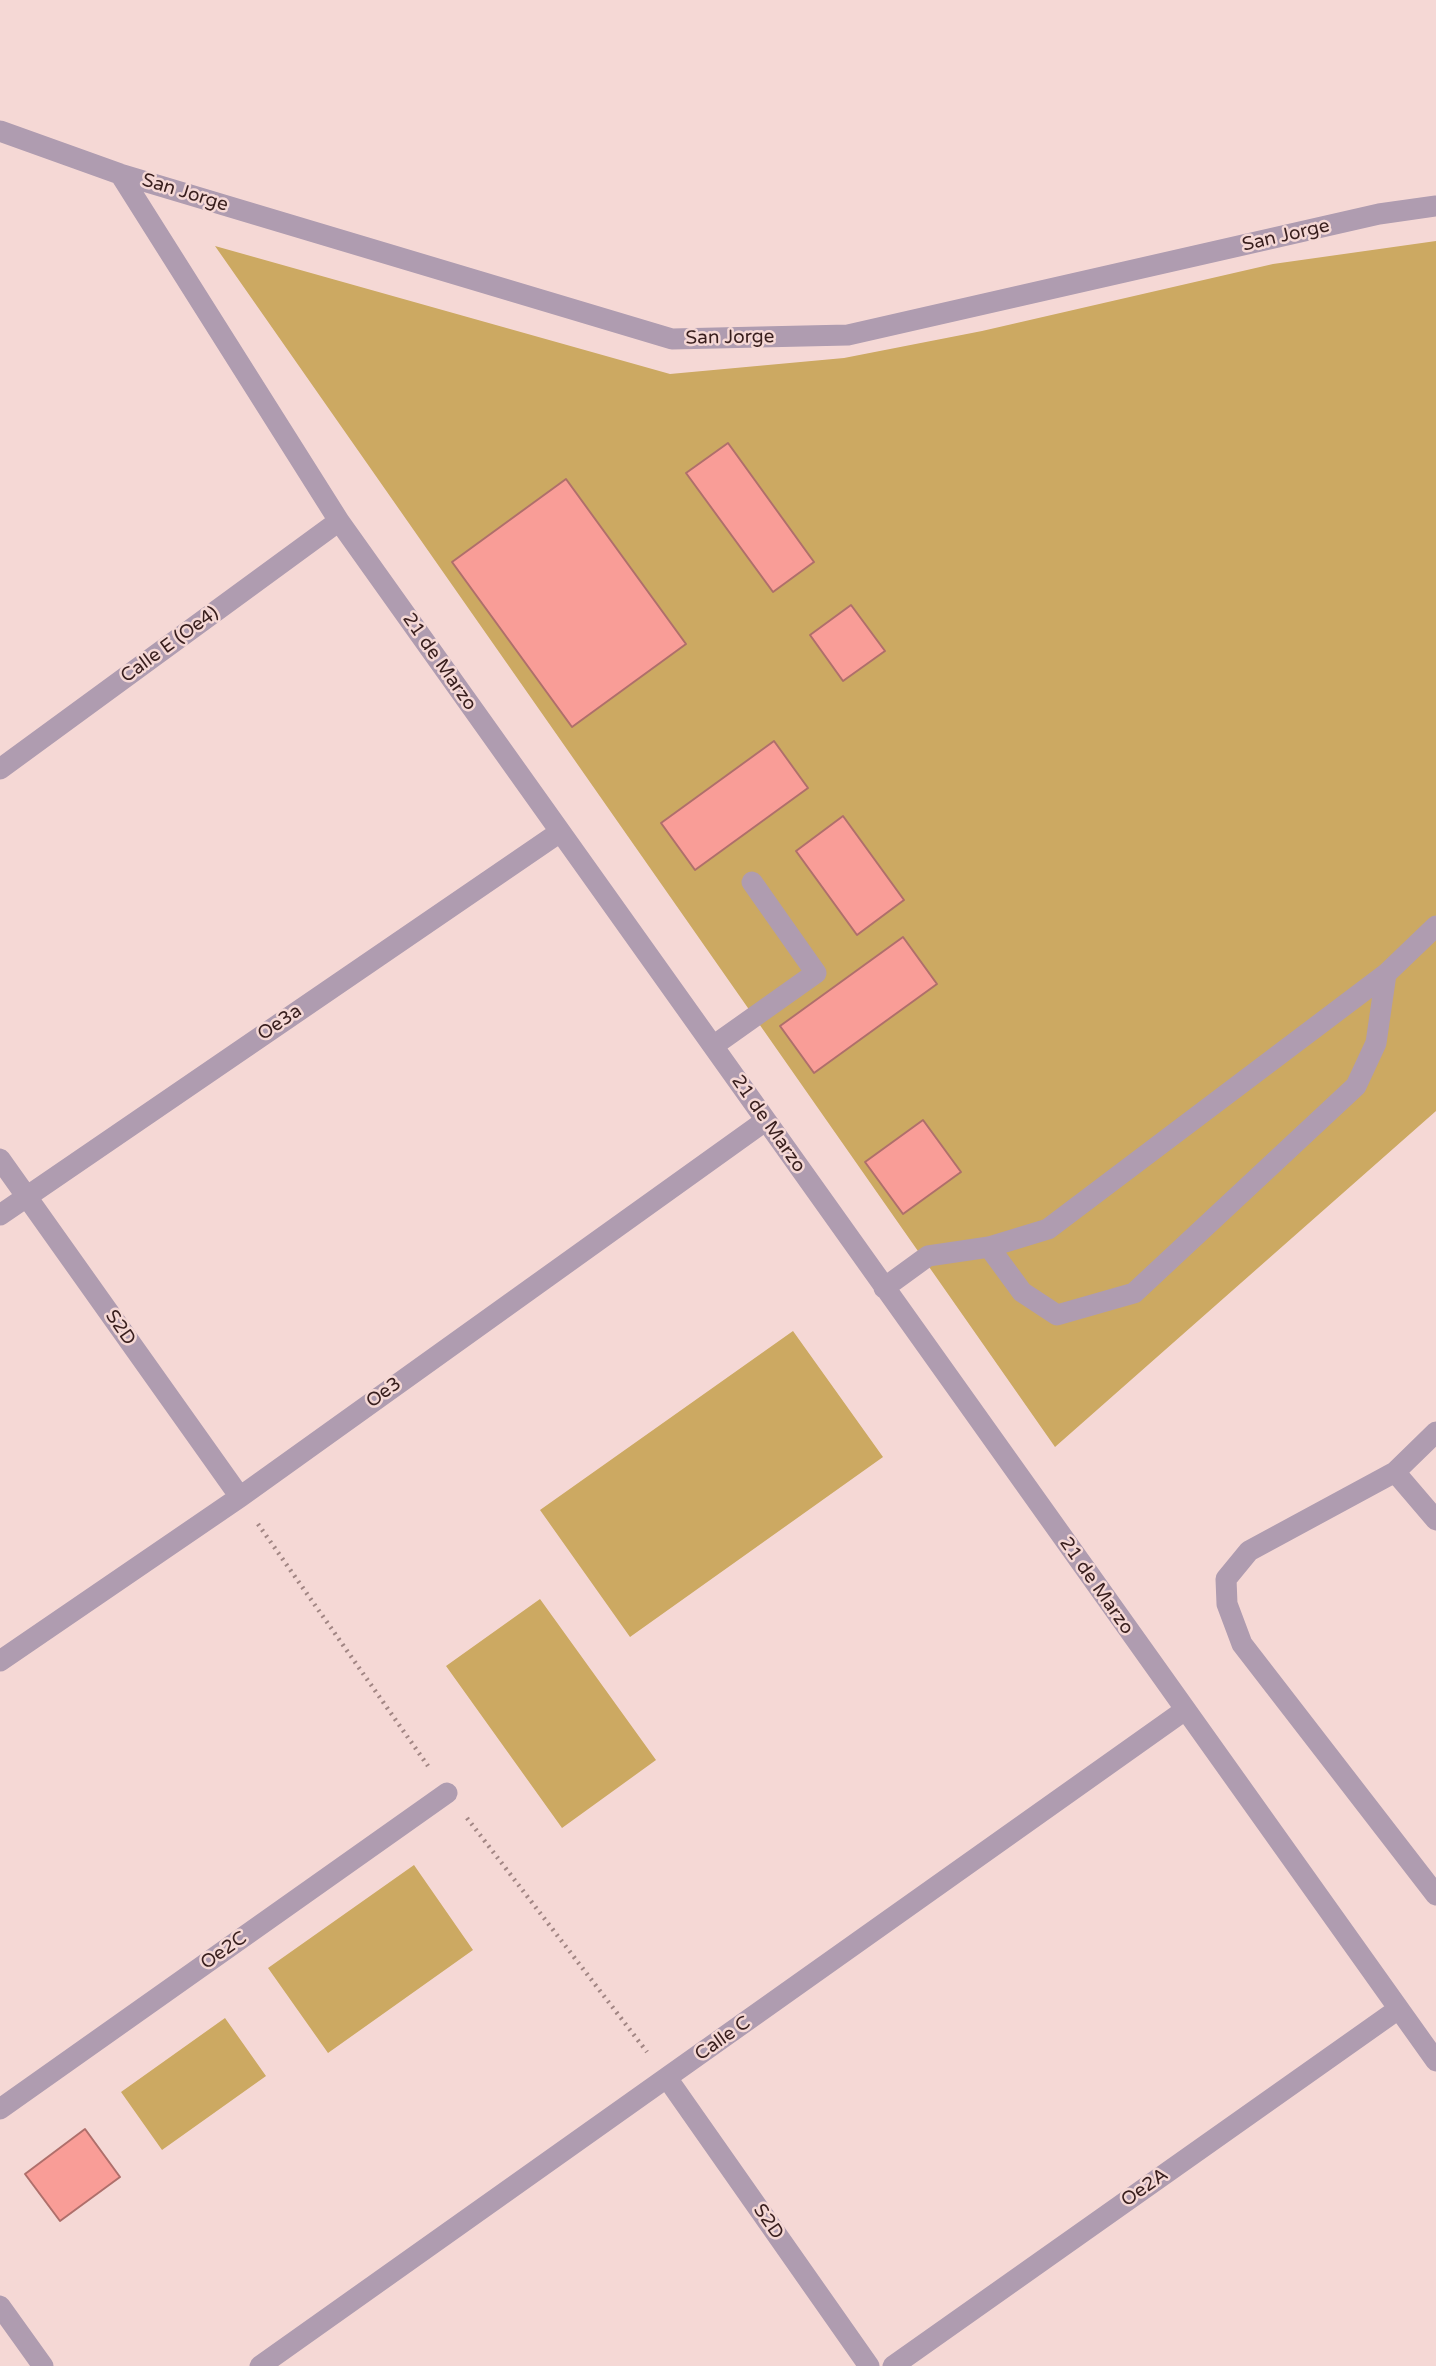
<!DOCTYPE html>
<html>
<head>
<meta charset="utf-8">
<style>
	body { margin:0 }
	canvas { display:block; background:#f5d8d5 }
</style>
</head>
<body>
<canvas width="1436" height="2366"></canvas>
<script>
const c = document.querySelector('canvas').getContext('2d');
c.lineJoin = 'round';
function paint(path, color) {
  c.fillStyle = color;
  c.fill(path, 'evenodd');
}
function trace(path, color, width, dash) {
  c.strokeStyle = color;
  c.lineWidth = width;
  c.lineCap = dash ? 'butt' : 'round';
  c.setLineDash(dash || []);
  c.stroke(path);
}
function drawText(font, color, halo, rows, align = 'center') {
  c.font = font + ' "Varela Round",sans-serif';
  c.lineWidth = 5;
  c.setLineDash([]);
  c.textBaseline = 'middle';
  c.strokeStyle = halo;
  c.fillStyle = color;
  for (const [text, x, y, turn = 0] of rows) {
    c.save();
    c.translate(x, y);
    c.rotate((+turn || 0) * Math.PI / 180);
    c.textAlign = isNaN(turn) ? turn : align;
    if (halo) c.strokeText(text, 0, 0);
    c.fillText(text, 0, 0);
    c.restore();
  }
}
paint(new Path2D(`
	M1436,241V1111L1055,1447L215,246L670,374L844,358L982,331L1273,264Z
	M793,1331L883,1457L630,1637L540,1510Z
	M540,1599L656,1760L562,1828L446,1666Z
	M414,1865L473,1950L328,2053L268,1968Z
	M225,2018L266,2076L162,2150L121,2092Z`), '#cca962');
const building = new Path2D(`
	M728,443L814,562L773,592L686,473Z
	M566,479L686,644L572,727L452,562Z
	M851,605L885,651L843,681L810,635Z
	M774,741L808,788L695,870L661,823Z
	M843,816L904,900L857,935L796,851Z
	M903,937L937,984L814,1073L780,1026Z
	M923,1120L961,1172L903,1214L865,1162Z
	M85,2129L120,2177L60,2221L25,2174Z`);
paint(building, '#f99d97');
trace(building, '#af6f6b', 2);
trace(new Path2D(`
	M258,1524L428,1766
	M467,1818L647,2052`), '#a28684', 4.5, [2, 5]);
trace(new Path2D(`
	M0,131L120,174L672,339L848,335L1379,214L1436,206
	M120,174L339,521L1436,2061
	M0,769L339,521
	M713,1046L816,973L752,882
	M0,1159L240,1497
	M0,1215L560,832
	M989,1247L1022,1292L1057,1315L1134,1293L1356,1086L1376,1043L1386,974
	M884,1288L928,1256L989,1247L1048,1229L1386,974L1436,926
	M1436,1432L1395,1472L1436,1520
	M1395,1472L1249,1551L1226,1579L1227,1604L1242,1644L1436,1895
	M0,1661L240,1497L765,1121
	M667,2078L869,2366
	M0,2109L447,1793
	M0,2306L43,2366
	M260,2366L1185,1710
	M893,2366L1397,2010`), '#af9cb0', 21);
drawText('19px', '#381e1d', '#f5d8d5', [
	["San Jorge",185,193,17],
	["San Jorge",1286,236,-13],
	["San Jorge",730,338,-1],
	["Calle E (Oe4)",170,645,-36],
	["21 de Marzo",439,662,55],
	["Oe3a",280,1023,-34],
	["21 de Marzo",768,1124,55],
	["S2D",120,1328,55],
	["Oe3",384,1393,-36],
	["21 de Marzo",1096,1586,55],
	["Oe2C",224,1951,-35],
	["Calle C",723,2039,-35],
	["Oe2A",1145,2188,-35],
	["S2D",768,2222,55]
]);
</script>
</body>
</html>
